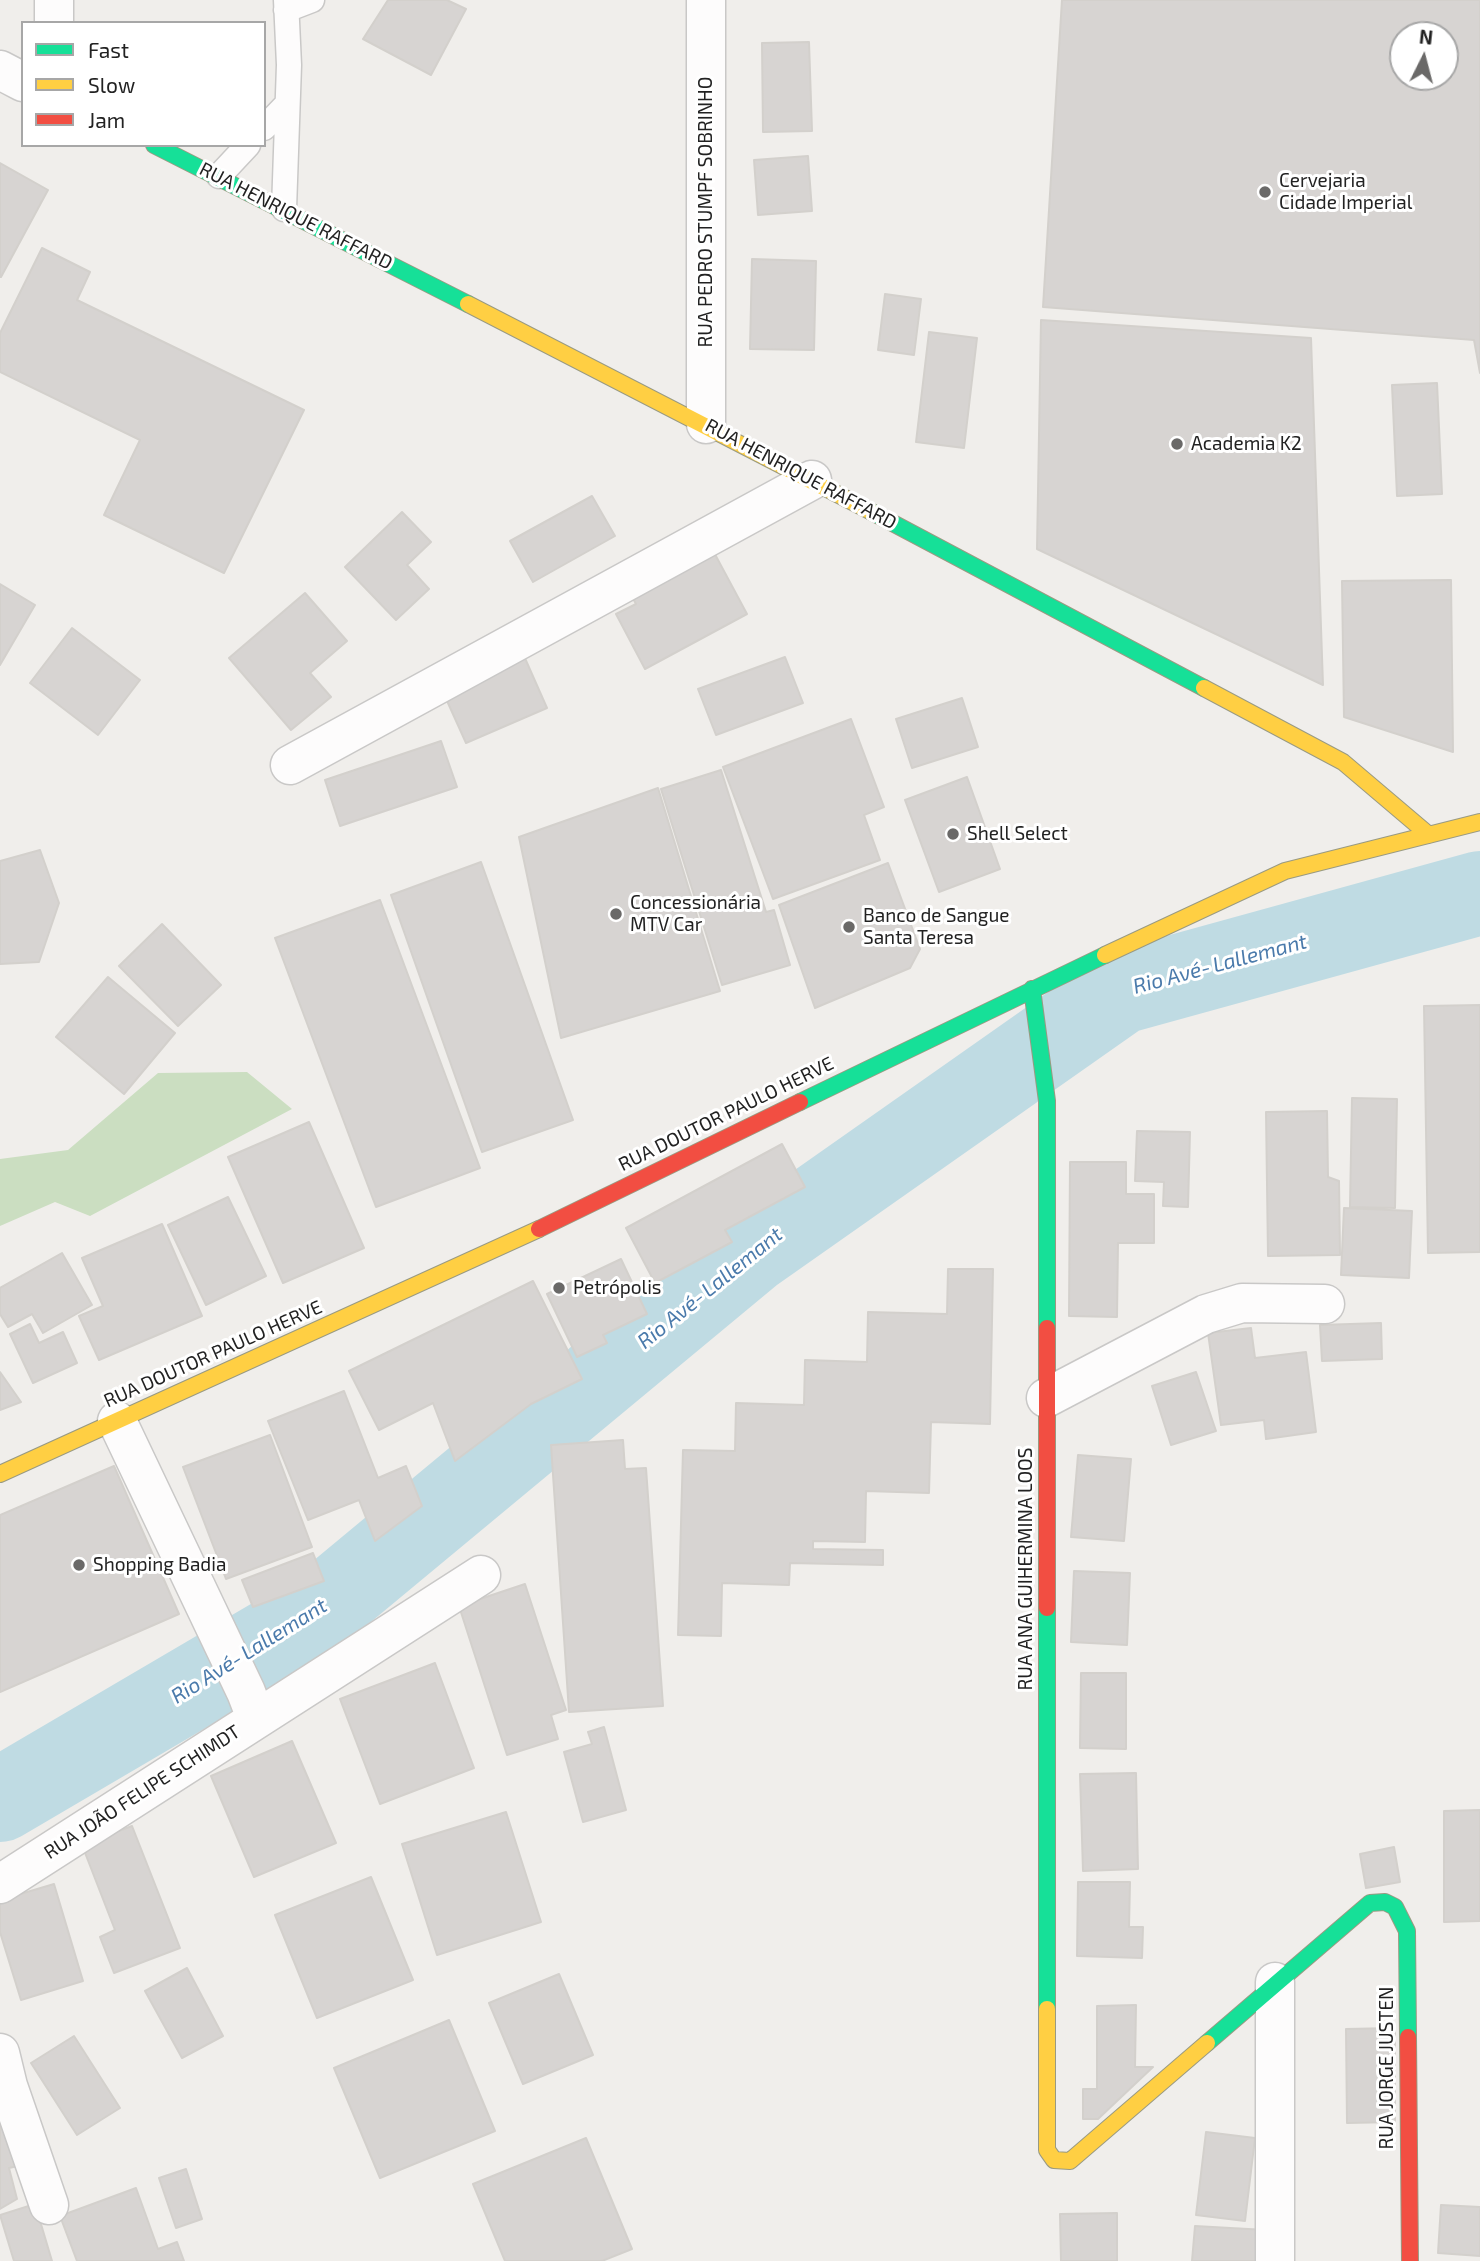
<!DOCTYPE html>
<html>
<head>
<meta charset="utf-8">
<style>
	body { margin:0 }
	#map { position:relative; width:1480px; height:2261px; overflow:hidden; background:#f0eeeb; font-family:"Exo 2",sans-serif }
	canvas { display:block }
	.legend { position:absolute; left:21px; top:21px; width:245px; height:126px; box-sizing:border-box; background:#fff; border:2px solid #a7a7a7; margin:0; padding:9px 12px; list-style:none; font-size:21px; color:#222 }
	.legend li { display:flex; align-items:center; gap:14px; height:35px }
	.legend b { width:35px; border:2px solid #a7a7a7 }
	.north { position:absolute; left:1389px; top:21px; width:70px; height:70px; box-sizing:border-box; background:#fff; border:2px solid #a7a7a7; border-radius:50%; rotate:6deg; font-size:19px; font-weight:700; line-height:28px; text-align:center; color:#222 }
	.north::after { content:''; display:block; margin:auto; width:24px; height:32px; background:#6a6968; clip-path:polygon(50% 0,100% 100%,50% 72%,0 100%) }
</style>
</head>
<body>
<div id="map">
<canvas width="1480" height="2261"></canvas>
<ul class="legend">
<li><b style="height:9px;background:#16e098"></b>Fast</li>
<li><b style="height:9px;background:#ffcf43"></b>Slow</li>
<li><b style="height:9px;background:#f24e42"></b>Jam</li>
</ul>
<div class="north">N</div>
</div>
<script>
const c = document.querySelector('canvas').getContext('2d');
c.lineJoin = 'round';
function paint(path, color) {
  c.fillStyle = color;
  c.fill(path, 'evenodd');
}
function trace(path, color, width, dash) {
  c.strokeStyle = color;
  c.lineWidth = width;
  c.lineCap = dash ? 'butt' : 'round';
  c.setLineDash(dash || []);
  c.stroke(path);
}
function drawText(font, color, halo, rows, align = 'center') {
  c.font = font + ' "Exo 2",sans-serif';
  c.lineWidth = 6;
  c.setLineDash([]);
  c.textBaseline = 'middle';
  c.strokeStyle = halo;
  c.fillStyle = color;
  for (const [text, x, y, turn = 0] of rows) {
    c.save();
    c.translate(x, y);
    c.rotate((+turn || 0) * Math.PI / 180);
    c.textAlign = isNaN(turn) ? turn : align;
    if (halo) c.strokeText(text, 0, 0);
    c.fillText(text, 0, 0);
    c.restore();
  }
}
paint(new Path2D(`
	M247,1072L292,1109L90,1216L55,1202L0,1226V1159L68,1150L158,1073Z`), '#cbdec1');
trace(new Path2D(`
	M0,1800L310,1618L751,1252L1121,992L1480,893`), '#bfdbe3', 84);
const building = new Path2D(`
	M388,0H447L466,9L431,75L363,39Z
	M1062,0H1480V373L1474,340L1043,307ZM1403,35H1445V77H1403Z
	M809,42L812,131L763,132L762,43Z
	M808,156L812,211L758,215L754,160Z
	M0,163L48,190L1,277H0Z
	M42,248L90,272L77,300L304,410L224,573L104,515L140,440L0,372V333Z
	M752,259L816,261L814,350L750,349Z
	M885,294L921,299L914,355L878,350Z
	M1041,320L1311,338L1323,685L1037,549Z
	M929,332L977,338L964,448L916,442Z
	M1437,383L1442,494L1397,496L1392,385Z
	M592,496L615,536L533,582L510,541Z
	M402,512L431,542L407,565L429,589L396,620L345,567Z
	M710,545L747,614L645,669L616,614L636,604L628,589Z
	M1451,580L1453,752L1344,717L1342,581Z
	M0,584L35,605L0,665Z
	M305,593L347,641L310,673L331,697L291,730L229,658Z
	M72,628L140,680L98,735L30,683Z
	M524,656L547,708L466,743L443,692Z
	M785,657L803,703L716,735L698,689Z
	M962,698L978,747L912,768L896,719Z
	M851,719L884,807L864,815L880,860L773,899L723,767Z
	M441,741L457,787L340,826L325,780Z
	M721,770L766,912L774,910L790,965L722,985L661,789Z
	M967,777L1000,869L939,892L905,800Z
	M658,788L720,991L561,1038L519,837Z
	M40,850L59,903L39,962L0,964V861Z
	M481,862L573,1120L482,1152L391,895Z
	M888,863L920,949L910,968L815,1008L779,905Z
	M380,900L480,1168L376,1207L275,938Z
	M162,924L221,985L178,1026L119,966Z
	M108,977L175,1033L124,1094L56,1037Z
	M1480,1005V1252L1428,1253L1424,1006Z
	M1352,1098L1397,1099L1395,1208L1350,1207Z
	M1327,1111L1328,1177L1339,1181L1340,1255L1268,1256L1266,1112Z
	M309,1122L364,1248L283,1283L228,1157Z
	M1137,1131L1190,1132L1188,1207L1163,1206L1164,1182L1135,1181Z
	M782,1144L805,1187L725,1230L732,1242L655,1283L626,1228Z
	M1070,1162H1126V1194H1154V1243H1118L1117,1317L1069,1316Z
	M228,1197L266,1276L206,1305L168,1225Z
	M1344,1208L1412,1211L1409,1278L1341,1275Z
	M162,1224L202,1316L99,1360L79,1316L103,1306L82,1258Z
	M62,1253L92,1305L43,1333L32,1314L8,1327L0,1314V1288Z
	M621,1259L647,1314L603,1335L607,1343L577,1357L547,1294Z
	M948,1269H993L990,1424L931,1422L929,1493L866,1491L865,1542L813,1541V1549L883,1550V1565L790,1563L789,1585L722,1583L721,1636L678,1635L683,1450L735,1451L736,1403L804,1405L805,1360L867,1362L868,1312L947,1314Z
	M533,1281L582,1379L531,1404L455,1461L433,1403L379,1430L349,1371Z
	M1381,1323L1382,1359L1322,1361L1320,1325Z
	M30,1324L39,1343L63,1332L77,1363L33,1383L10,1334Z
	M1251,1328L1255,1358L1306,1352L1316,1432L1266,1439L1264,1420L1221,1425L1208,1333Z
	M0,1372L21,1402L0,1410Z
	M1196,1372L1216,1431L1171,1445L1152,1386Z
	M344,1391L378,1478L406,1466L422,1506L375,1541L359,1500L308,1520L268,1421Z
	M270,1435L312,1547L226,1579L183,1467Z
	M623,1440L625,1469L646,1468L663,1706L569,1712L551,1445Z
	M1078,1455L1131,1459L1124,1541L1071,1537Z
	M114,1466L179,1614L0,1692V1515Z
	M313,1553L324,1581L253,1607L242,1580Z
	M1074,1571L1130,1573L1127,1645L1071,1642Z
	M525,1584L566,1710L551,1715L558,1739L507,1755L459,1606Z
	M435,1663L474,1768L380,1804L340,1699Z
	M1081,1673H1126V1749L1080,1748Z
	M604,1727L626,1810L583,1822L564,1752L592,1744L588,1732Z
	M292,1741L336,1843L254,1877L211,1776Z
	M1136,1773L1138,1869L1083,1871L1080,1774Z
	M1480,1810V1921L1444,1922V1811Z
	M506,1812L541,1922L437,1955L402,1844Z
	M132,1826L180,1948L114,1973L100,1937L115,1930L82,1845Z
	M1394,1847L1400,1882L1366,1888L1360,1854Z
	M371,1877L413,1980L317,2018L275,1915Z
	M1078,1882H1130L1129,1927H1143L1142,1958L1077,1956Z
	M54,1884L83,1981L21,2000L0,1932V1900Z
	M187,1968L223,2036L182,2058L145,1991Z
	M559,1974L593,2055L523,2084L489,2003Z
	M1136,2005L1135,2067H1153L1098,2119H1083V2089H1097V2006Z
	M449,2020L495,2131L380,2178L334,2068Z
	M1395,2028V2122L1347,2123L1346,2029Z
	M74,2036L120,2108L77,2135L31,2063Z
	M0,2104L18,2166L9,2168L17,2199L0,2209Z
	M1206,2132L1255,2138L1245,2221L1196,2215Z
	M586,2138L632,2249L602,2261H505L473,2184Z
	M186,2169L202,2219L176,2228L159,2178Z
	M136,2188L158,2249L177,2242L184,2261H77L60,2216Z
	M35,2204L52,2261H14L0,2215Z
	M1441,2205L1480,2207V2256L1438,2253Z
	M1117,2213V2261H1061L1060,2214Z
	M1195,2226L1266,2230L1264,2261H1192Z`);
paint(building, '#d7d4d2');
trace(building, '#d3d0cc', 2);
const lane = new Path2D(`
	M286,10L312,0
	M264,128L287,104
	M219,176L248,145
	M284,209L289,65L286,0`);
const street = new Path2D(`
	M706,0V424
	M54,23V0
	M0,70L23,82
	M290,765L812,480
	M1046,1398L1206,1314L1242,1303L1325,1304
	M117,1421L246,1692L256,1718
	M0,1884L481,1575
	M1275,1982V2261
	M0,2053L8,2086L49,2205`);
const fast = new Path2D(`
	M154,145L468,304
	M870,511L1204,688
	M1032,989L1047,1101V1328
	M800,1102L1105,955
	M1047,1608V2009
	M1207,2043L1370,1903L1385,1902L1395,1907L1407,1931L1408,2037`);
const slow = new Path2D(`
	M468,304L870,511
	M1204,688L1343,762L1429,835
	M1105,955L1285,871L1480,822
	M0,1474L539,1229
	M1047,2009V2150L1054,2160L1070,2161L1207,2043`);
const jam = new Path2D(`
	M539,1229L800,1102
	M1047,1328V1608
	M1408,2037L1410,2261`);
trace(lane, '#c9c8c7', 27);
trace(street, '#c9c8c7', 41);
trace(fast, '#999a82', 18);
trace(slow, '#999a82', 18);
trace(jam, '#999a82', 18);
trace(lane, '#fdfcfc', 24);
trace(street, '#fdfcfc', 38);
trace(fast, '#16e098', 16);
trace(slow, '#ffcf43', 16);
trace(jam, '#f24e42', 16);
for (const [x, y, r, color] of [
	[1265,192,7,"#6a6968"],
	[1177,444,7,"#6a6968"],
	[953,834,7,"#6a6968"],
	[616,914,7,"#6a6968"],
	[849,927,7,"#6a6968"],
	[559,1288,7,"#6a6968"],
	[79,1565,7,"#6a6968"]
]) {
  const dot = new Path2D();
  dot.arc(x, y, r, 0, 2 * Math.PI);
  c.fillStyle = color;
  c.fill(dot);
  trace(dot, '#fff', 2.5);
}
drawText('19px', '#222', '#fff', [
	["Cervejaria",1279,181],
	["Cidade Imperial",1279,203],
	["Academia K2",1191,444],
	["Shell Select",967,834],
	["Concessionária",630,903],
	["MTV Car",630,925],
	["Banco de Sangue",863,916],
	["Santa Teresa",863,938],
	["Petrópolis",573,1288],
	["Shopping Badia",93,1565]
], 'left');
drawText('19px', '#222', '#fff', [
	["RUA PEDRO STUMPF SOBRINHO",706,212,-90],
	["RUA HENRIQUE RAFFARD",296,216,27],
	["RUA HENRIQUE RAFFARD",801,474,28],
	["RUA DOUTOR PAULO HERVE",726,1114,-26],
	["RUA DOUTOR PAULO HERVE",213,1354,-24],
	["RUA ANA GUIHERMINA LOOS",1026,1569,-90],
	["RUA JOÃO FELIPE SCHIMDT",142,1792,-33],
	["RUA JORGE JUSTEN",1387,2068,-90]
]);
drawText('italic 21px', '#4a7aab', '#fff', [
	["Rio Avé‐Lallemant",1220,964,-15],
	["Rio Avé‐Lallemant",710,1288,-39],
	["Rio Avé‐Lallemant",249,1651,-32]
]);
</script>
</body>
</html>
